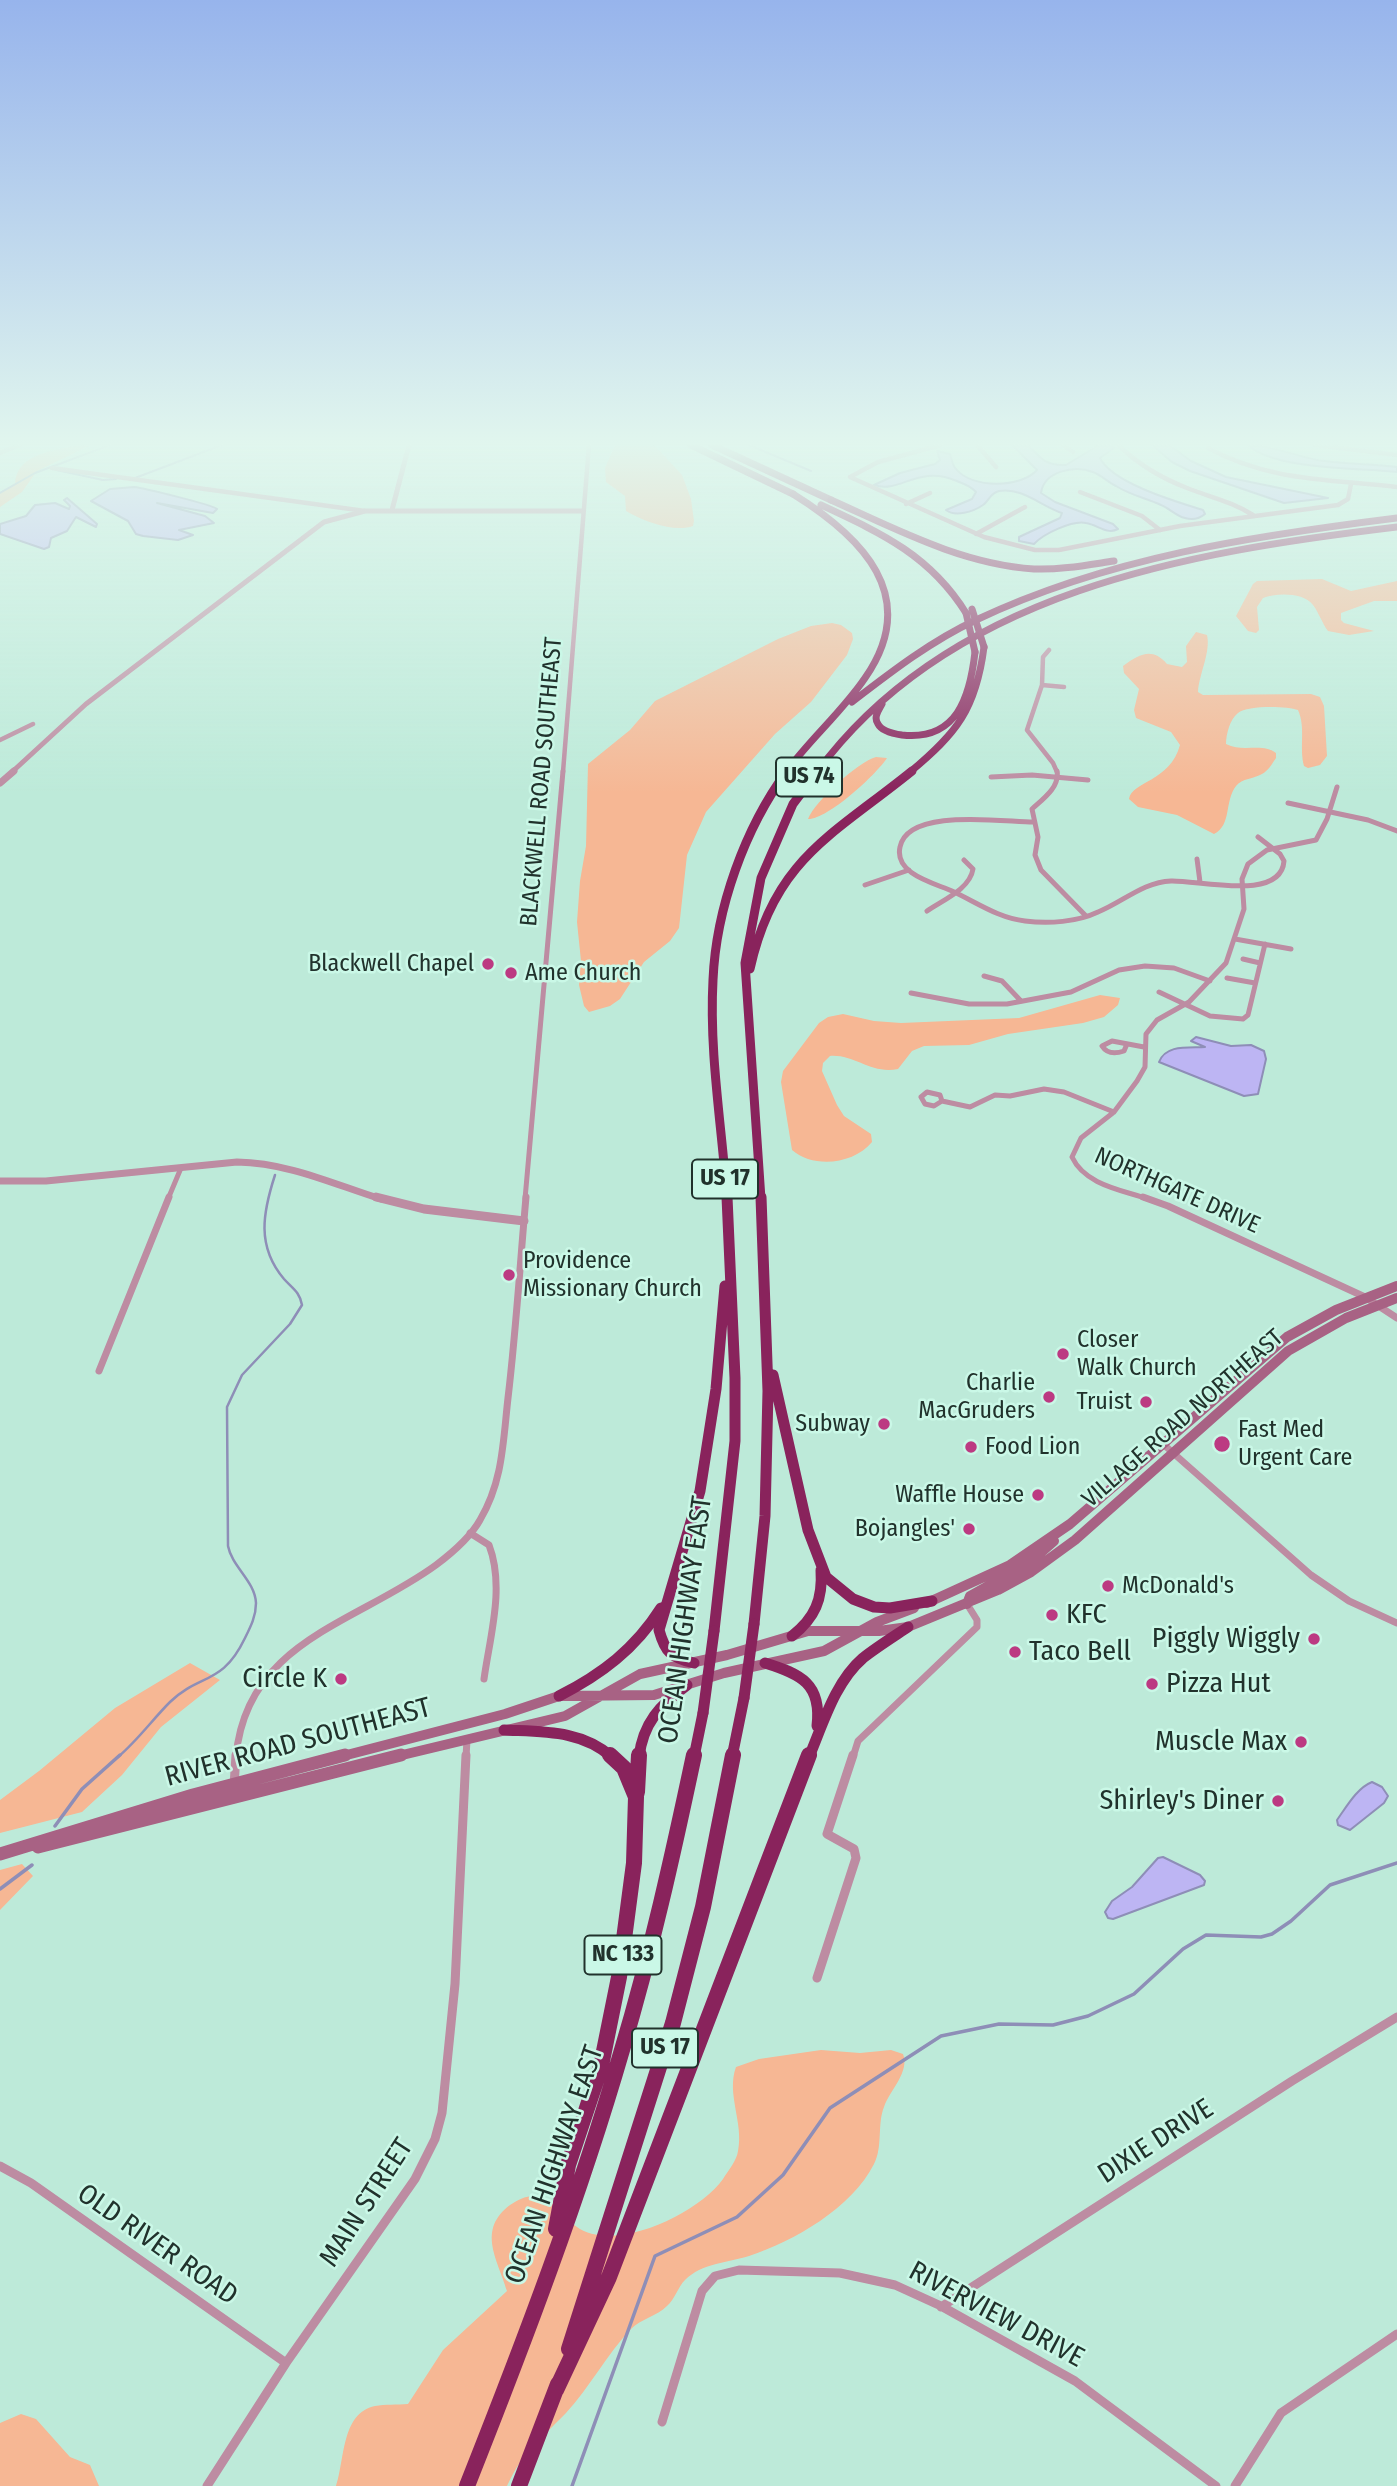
<!DOCTYPE html>
<html>
<head>
<meta charset="utf-8">
<style>
	body { margin:0 }
	canvas { display:block; background:#bdead9 }
</style>
</head>
<body>
<canvas width="1397" height="2486"></canvas>
<script>
const c = document.querySelector('canvas').getContext('2d');
c.lineJoin = 'round';
function paint(path, color) {
  c.fillStyle = color;
  c.fill(path, 'evenodd');
}
function trace(path, color, width, dash) {
  c.strokeStyle = color;
  c.lineWidth = width;
  c.lineCap = dash ? 'butt' : 'round';
  c.setLineDash(dash || []);
  c.stroke(path);
}
function drawText(font, color, halo, rows, align = 'center') {
  c.font = font + ' "Fira Sans Condensed",sans-serif';
  c.lineWidth = 5;
  c.setLineDash([]);
  c.textBaseline = 'middle';
  c.strokeStyle = halo;
  c.fillStyle = color;
  for (const [text, x, y, turn = 0] of rows) {
    c.save();
    c.translate(x, y);
    c.rotate((+turn || 0) * Math.PI / 180);
    c.textAlign = isNaN(turn) ? turn : align;
    if (halo) c.strokeText(text, 0, 0);
    c.fillText(text, 0, 0);
    c.restore();
  }
}
paint(new Path2D(`
	M80,445L89,446L37,471L22,492L0,507V493L15,484C16,453 56,450 80,445Z
	M615,445H653L658,449L682,475L691,499L694,521L693,526C674,533 643,521 626,511L625,496L606,482L605,468Z
	M1322,579L1351,591L1397,581V601H1374L1341,613V620L1344,623L1374,631L1349,635L1328,631C1322,623 1319,613 1313,605C1303,592 1276,593 1263,598L1257,607L1259,630L1256,633L1248,631L1236,616L1253,584L1257,581Z
	M832,623L841,625L852,633L853,639L847,655L811,702L775,734L706,812L687,855L679,928L670,941L644,962L620,999L610,1006L589,1012L584,1006L579,985L581,961L577,922L580,881L586,846L588,764L630,730L655,701L778,639L811,626Z
	M1196,632L1207,635C1211,652 1199,674 1198,692L1203,695L1311,694L1320,697L1324,706L1327,756L1320,765L1308,768L1304,766C1299,747 1306,728 1298,710C1287,706 1247,705 1238,713C1230,719 1226,734 1226,744C1244,753 1262,742 1276,753V758C1272,764 1268,771 1262,774C1254,779 1242,778 1236,786C1224,802 1232,825 1214,834L1177,815L1138,807L1129,799C1132,781 1170,782 1180,745L1171,732L1136,718L1134,710L1139,689L1124,673L1123,666C1140,654 1152,647 1167,664L1182,667L1187,662L1186,646Z
	M876,757L887,758C876,775 827,820 808,819C815,801 858,762 876,757Z
	M1100,995L1120,998L1118,1005L1104,1017L1083,1023L1008,1034L969,1045L924,1046L912,1051L898,1069C872,1075 854,1054 830,1056L823,1063L822,1071L837,1105L844,1116L871,1134L872,1142C854,1164 814,1169 792,1150L781,1082L783,1071L819,1023L828,1017L843,1014L874,1021L901,1023L1019,1018Z
	M190,1663L220,1680L161,1727L122,1775L82,1812L0,1833V1800L39,1771L115,1708Z
	M22,1864L33,1876L0,1910V1870Z
	M821,2050L860,2053L891,2050L903,2054C910,2072 890,2090 884,2107C877,2124 883,2147 874,2164C852,2208 794,2241 749,2256C727,2263 702,2263 685,2280C678,2287 675,2299 667,2306C657,2316 641,2319 631,2329C607,2354 590,2387 566,2413C539,2441 525,2448 507,2486H336C345,2460 341,2413 375,2406C385,2404 397,2405 408,2404L443,2350L507,2291C497,2258 477,2230 510,2205C518,2200 524,2196 535,2196C553,2197 563,2217 577,2227C615,2254 699,2213 723,2179C728,2171 737,2160 738,2151C744,2123 726,2094 736,2067L759,2059Z
	M21,2414L36,2419L70,2457L90,2465L99,2486H0V2423Z`), '#f6b794');
const water = new Path2D(`
	M1012,445H1028C1040,458 1046,466 1066,465L1099,445H1111L1114,448L1100,458C1112,483 1177,502 1203,510L1205,514C1199,519 1192,520 1185,518C1176,516 1169,508 1161,505C1146,498 1130,495 1116,486C1108,482 1101,475 1093,472C1074,465 1044,471 1041,493L1055,502L1113,524L1118,529C1107,535 1098,525 1086,523C1072,520 1043,534 1034,544L1019,541V537L1060,518L1062,513C1041,506 1022,487 999,491C990,493 989,501 983,505C973,512 955,517 946,510L972,499L976,492C971,486 964,484 957,481C917,464 901,494 874,485L900,473L935,464L940,460L937,451L950,454C952,459 952,465 956,469C972,489 1021,488 1037,470Z
	M1152,445H1169L1191,461L1226,477L1328,498L1284,503L1190,471L1172,462Z
	M1248,445C1273,445 1299,458 1324,461C1348,464 1373,464 1397,467V472C1360,468 1274,470 1248,445Z
	M134,487C144,488 213,505 217,509L213,513L157,503L205,516L214,523L179,530L193,535L178,540L143,536L136,534L128,521L91,501L110,489Z
	M67,498L97,524L96,527L76,517L67,531L51,538L49,547L44,549L0,534V524L26,516L35,505L55,503L69,509L70,506L64,500Z
	M1196,1037L1231,1046L1251,1045L1264,1051L1266,1059L1258,1094L1244,1096L1159,1062C1166,1044 1189,1048 1205,1047L1191,1041Z
	M1372,1782L1382,1787L1388,1796L1384,1803L1350,1830L1338,1825L1337,1820C1347,1806 1357,1788 1372,1782Z
	M1163,1857L1200,1875L1205,1881L1204,1885L1113,1919L1108,1918L1105,1912L1112,1901L1132,1887L1158,1858Z`);
paint(water, '#bdb5f3');
trace(water, '#8e8eb7', 2);
trace(new Path2D(`
	M749,445L811,471
	M56,470L103,480L116,479
	M135,478L222,445
	M0,493L35,473L110,445`), '#8e8eb7', 2);
trace(new Path2D(`
	M118,1757C138,1740 152,1720 170,1702C200,1673 222,1686 245,1638C251,1626 256,1616 256,1603C255,1581 232,1567 228,1546L227,1407L242,1375L290,1324L302,1305C300,1292 292,1288 284,1279C256,1246 263,1212 275,1175`), '#8e8eb7', 2.5);
trace(new Path2D(`
	M55,1826L82,1789L120,1755
	M0,1889L32,1865
	M572,2486L655,2256L737,2217L783,2175L830,2108L941,2036L999,2024L1053,2025L1088,2016L1134,1994L1183,1949L1206,1935L1261,1937L1272,1934L1291,1921L1330,1885L1397,1863`), '#8e8eb7', 3.5);
trace(new Path2D(`
	M941,445L878,462L850,477L984,537L1035,550H1059L1180,526L1338,505L1348,499L1351,484
	M977,445L996,467
	M1063,445L1073,452
	M1118,445C1138,464 1161,478 1187,488C1210,497 1233,502 1253,515
	M1315,445L1397,455
	M1208,448C1271,482 1329,479 1397,487
	M0,453L20,445
	M52,468L365,511
	M1080,492L1142,516L1160,530
	M906,504L930,493
	M976,534L1025,507
	M1049,650L1043,657L1042,685L1027,730L1053,763L1057,772
	M1042,685L1064,687
	M0,740L33,724
	M563,772L589,445`), '#bd8ca2', 4.5);
trace(new Path2D(`
	M1057,771C1060,787 1043,799 1032,809L1038,837L1035,855L1041,870L1086,916
	M991,777L1032,775L1088,780
	M1288,803L1368,820L1397,831
	M1033,822C1004,822 908,807 900,847C894,874 934,883 952,891C976,902 998,918 1025,921C1049,924 1077,922 1098,912C1123,902 1143,882 1171,881C1199,880 1281,902 1284,861L1280,854L1258,837
	M1197,859L1200,882
	M865,885L909,870
	M927,911C943,900 970,889 973,869L964,860
	M1235,939L1291,949
	M1243,959L1260,963
	M984,976L1002,981L1021,1001
	M1227,978L1255,983
	M1159,992L1210,1016L1243,1019L1248,1015L1265,944
	M911,993L969,1004H1007L1071,992L1119,970L1145,966L1174,968L1210,981
	M1127,1044L1124,1051C1115,1054 1107,1054 1102,1046L1112,1041L1144,1047
	M927,1092L940,1095L942,1101L934,1106L925,1104L921,1097Z
	M942,1101L970,1107L995,1095L1010,1096L1044,1089L1064,1092L1114,1112
	M168,1199L181,1168
	M525,1199L563,771
	M1148,1199C1122,1190 1085,1185 1072,1157L1081,1138L1114,1112L1137,1081L1145,1067L1146,1034L1157,1020L1189,1002L1226,963L1244,909L1242,879L1248,864L1267,850L1316,840L1327,819L1337,787`), '#bd8ca2', 5);
trace(new Path2D(`
	M1143,1197L1168,1206L1365,1297L1397,1318
	M99,1371L169,1197
	M1163,1444L1311,1575L1349,1601L1397,1623
	M470,1533L489,1545C505,1587 490,1636 484,1679
	M236,1757C246,1641 357,1623 436,1565C452,1553 470,1538 480,1520C503,1481 503,1442 508,1398C516,1331 520,1264 526,1197
	M466,1757L467,1740
	M853,1757L858,1741L977,1627V1620L967,1604`), '#bd8ca2', 7);
trace(new Path2D(`
	M234,1786L236,1755
	M817,1978L856,1858L854,1849L827,1834L853,1755
	M0,2166L31,2183L286,2363
	M941,2307L1292,2081L1397,2017
	M662,2422L702,2291L715,2276L739,2270L840,2273L895,2285L941,2306L1075,2381L1216,2486
	M207,2486L286,2363L415,2179L435,2139L442,2113L455,1984L466,1755
	M1235,2486L1281,2413L1397,2334`), '#bd8ca2', 9);
trace(new Path2D(`
	M392,510L409,445
	M12,772L86,704L324,522L365,511H583`), '#bd8ca2', 5);
trace(new Path2D(`
	M0,783L14,771
	M0,1181H46L237,1162C289,1163 333,1184 381,1199`), '#bd8ca2', 7);
trace(new Path2D(`
	M376,1197L424,1209L524,1221`), '#bd8ca2', 9);
trace(new Path2D(`
	M927,1603L1010,1565L1070,1524L1287,1337L1336,1310L1397,1286
	M967,1604L970,1596L1029,1563L1054,1541
	M339,1757L505,1714L559,1696L654,1695L724,1673L824,1651L877,1622L914,1608
	M394,1757L565,1716L640,1674L727,1655L808,1631H879L908,1627L998,1590L1031,1572L1075,1540L1288,1351L1346,1318L1397,1298`), '#a86284', 10);
trace(new Path2D(`
	M38,1847L401,1755
	M0,1854L193,1795L345,1755`), '#a86284', 13);
trace(new Path2D(`
	M691,445L793,494
	M712,445L831,500`), '#903366', 7);
trace(new Path2D(`
	M831,500C896,529 961,564 1034,569C1061,570 1087,565 1114,561
	M821,505C881,533 930,555 966,613
	M852,702C891,672 931,641 976,620C1109,557 1253,536 1397,518
	M882,704C879,710 873,717 878,724C882,732 895,734 902,735C957,741 970,697 975,652
	M786,772C810,739 842,712 865,678C922,596 862,537 793,494
	M817,772C950,591 1188,552 1397,527
	M910,772C957,733 976,709 984,647`), '#89235c', 7);
trace(new Path2D(`
	M750,969C774,859 833,835 912,771
	M727,1199C722,1127 709,1053 713,980C716,908 745,828 787,771
	M761,1199L745,963L761,878L793,804L818,771`), '#89235c', 9);
trace(new Path2D(`
	M773,1375L808,1530L826,1577L853,1599L874,1607L890,1608L932,1601
	M754,1624L765,1516L768,1391L761,1197
	M714,1631L735,1441V1378L727,1197
	M792,1636C815,1618 823,1599 821,1570
	M694,1663C671,1658 665,1652 659,1630L700,1491L716,1389L725,1286
	M765,1663C801,1674 822,1684 817,1726
	M559,1696C602,1674 635,1649 661,1608
	M504,1730C544,1732 581,1730 612,1757
	M639,1757C643,1723 660,1705 687,1685
	M694,1757L703,1713
	M732,1757L744,1698
	M809,1757C823,1724 835,1682 863,1658C877,1647 893,1637 908,1627`), '#89235c', 11);
trace(new Path2D(`
	M637,1792L639,1755
	M556,2229L568,2165L601,2066L619,1977L634,1863L636,1797L624,1768L610,1755
	M569,2349L673,2023L703,1907L733,1755
	M556,2390L609,2277L809,1755
	M467,2486C524,2342 579,2198 622,2050C651,1953 673,1854 694,1755
	M519,2486L558,2384`), '#89235c', 16);
trace(new Path2D(`
	M972,609L984,647
	M966,613L975,652`), '#89235c', 7);
trace(new Path2D(`
	M744,1698L754,1624
	M703,1713L714,1631`), '#89235c', 11);
const sky = c.createLinearGradient(0, 0, 0, 793);
sky.addColorStop(0, '#97b4ec');
sky.addColorStop(0.56, '#e1f6ee');
sky.addColorStop(1, '#e1f6ee00');
c.fillStyle = sky;
c.fillRect(0, 0, 1397, 793);
for (const [x, y, r, color] of [
	[488,964,7,"#bc3a82"],
	[511,973,7,"#bc3a82"],
	[509,1275,7,"#bc3a82"],
	[1063,1354,7,"#bc3a82"],
	[1049,1397,7,"#bc3a82"],
	[1146,1402,7,"#bc3a82"],
	[884,1424,7,"#bc3a82"],
	[1222,1444,9,"#bc3a82"],
	[971,1447,7,"#bc3a82"],
	[1038,1495,7,"#bc3a82"],
	[969,1529,7,"#bc3a82"],
	[1108,1586,7,"#bc3a82"],
	[1052,1615,7,"#bc3a82"],
	[1314,1639,7,"#bc3a82"],
	[1015,1652,7,"#bc3a82"],
	[341,1679,7,"#bc3a82"],
	[1152,1684,7,"#bc3a82"],
	[1301,1742,7,"#bc3a82"],
	[1278,1801,7,"#bc3a82"]
]) {
  const dot = new Path2D();
  dot.arc(x, y, r, 0, 2 * Math.PI);
  c.fillStyle = color;
  c.fill(dot);
  trace(dot, '#caf8e7', 2.5);
}
for (const [x, y, w] of [
	[809,777,66],
	[725,1179,66],
	[623,1955,77],
	[665,2048,66]
]) {
  const box = new Path2D();
  box.roundRect(x - w / 2, y - 19.5, w, 39, 5);
  c.fillStyle = '#caf8e7';
  c.fill(box);
  trace(box, '#21322c', 2);
}
drawText('bold 23px', '#21322c', null, [
	["US 74",809,777],
	["US 17",725,1179],
	["NC 133",623,1955],
	["US 17",665,2048]
]);
drawText('24px', '#21322c', '#caf8e7', [
	["BLACKWELL ROAD SOUTHEAST",542,782,-85],
	["NORTHGATE DRIVE",1177,1191,24],
	["VILLAGE ROAD NORTHEAST",1183,1419,-41]
]);
drawText('24px', '#21322c', '#caf8e7', [
	["Blackwell Chapel",474,964],
	["Ame Church",525,973,"left"],
	["Providence",523,1261,"left"],
	["Missionary Church",523,1289,"left"],
	["Closer",1077,1340,"left"],
	["Walk Church",1077,1368,"left"],
	["Charlie",1035,1383],
	["MacGruders",1035,1411],
	["Truist",1132,1402],
	["Subway",870,1424],
	["Fast Med",1238,1430,"left"],
	["Urgent Care",1238,1458,"left"],
	["Food Lion",985,1447,"left"],
	["Waffle House",1024,1495],
	["Bojangles'",955,1529],
	["McDonald's",1122,1586,"left"]
], 'right');
drawText('28px', '#21322c', '#caf8e7', [
	["KFC",1066,1615,"left"],
	["Piggly Wiggly",1300,1639],
	["Taco Bell",1029,1652,"left"],
	["Circle K",327,1679],
	["Pizza Hut",1166,1684,"left"],
	["Muscle Max",1287,1742],
	["Shirley's Diner",1264,1801]
], 'right');
drawText('28px', '#21322c', '#caf8e7', [
	["OCEAN HIGHWAY EAST",686,1620,-82],
	["RIVER ROAD SOUTHEAST",298,1743,-15],
	["DIXIE DRIVE",1156,2142,-33],
	["OCEAN HIGHWAY EAST",555,2165,-71],
	["MAIN STREET",367,2203,-57],
	["OLD RIVER ROAD",157,2245,35],
	["RIVERVIEW DRIVE",996,2315,28]
]);
</script>
</body>
</html>
